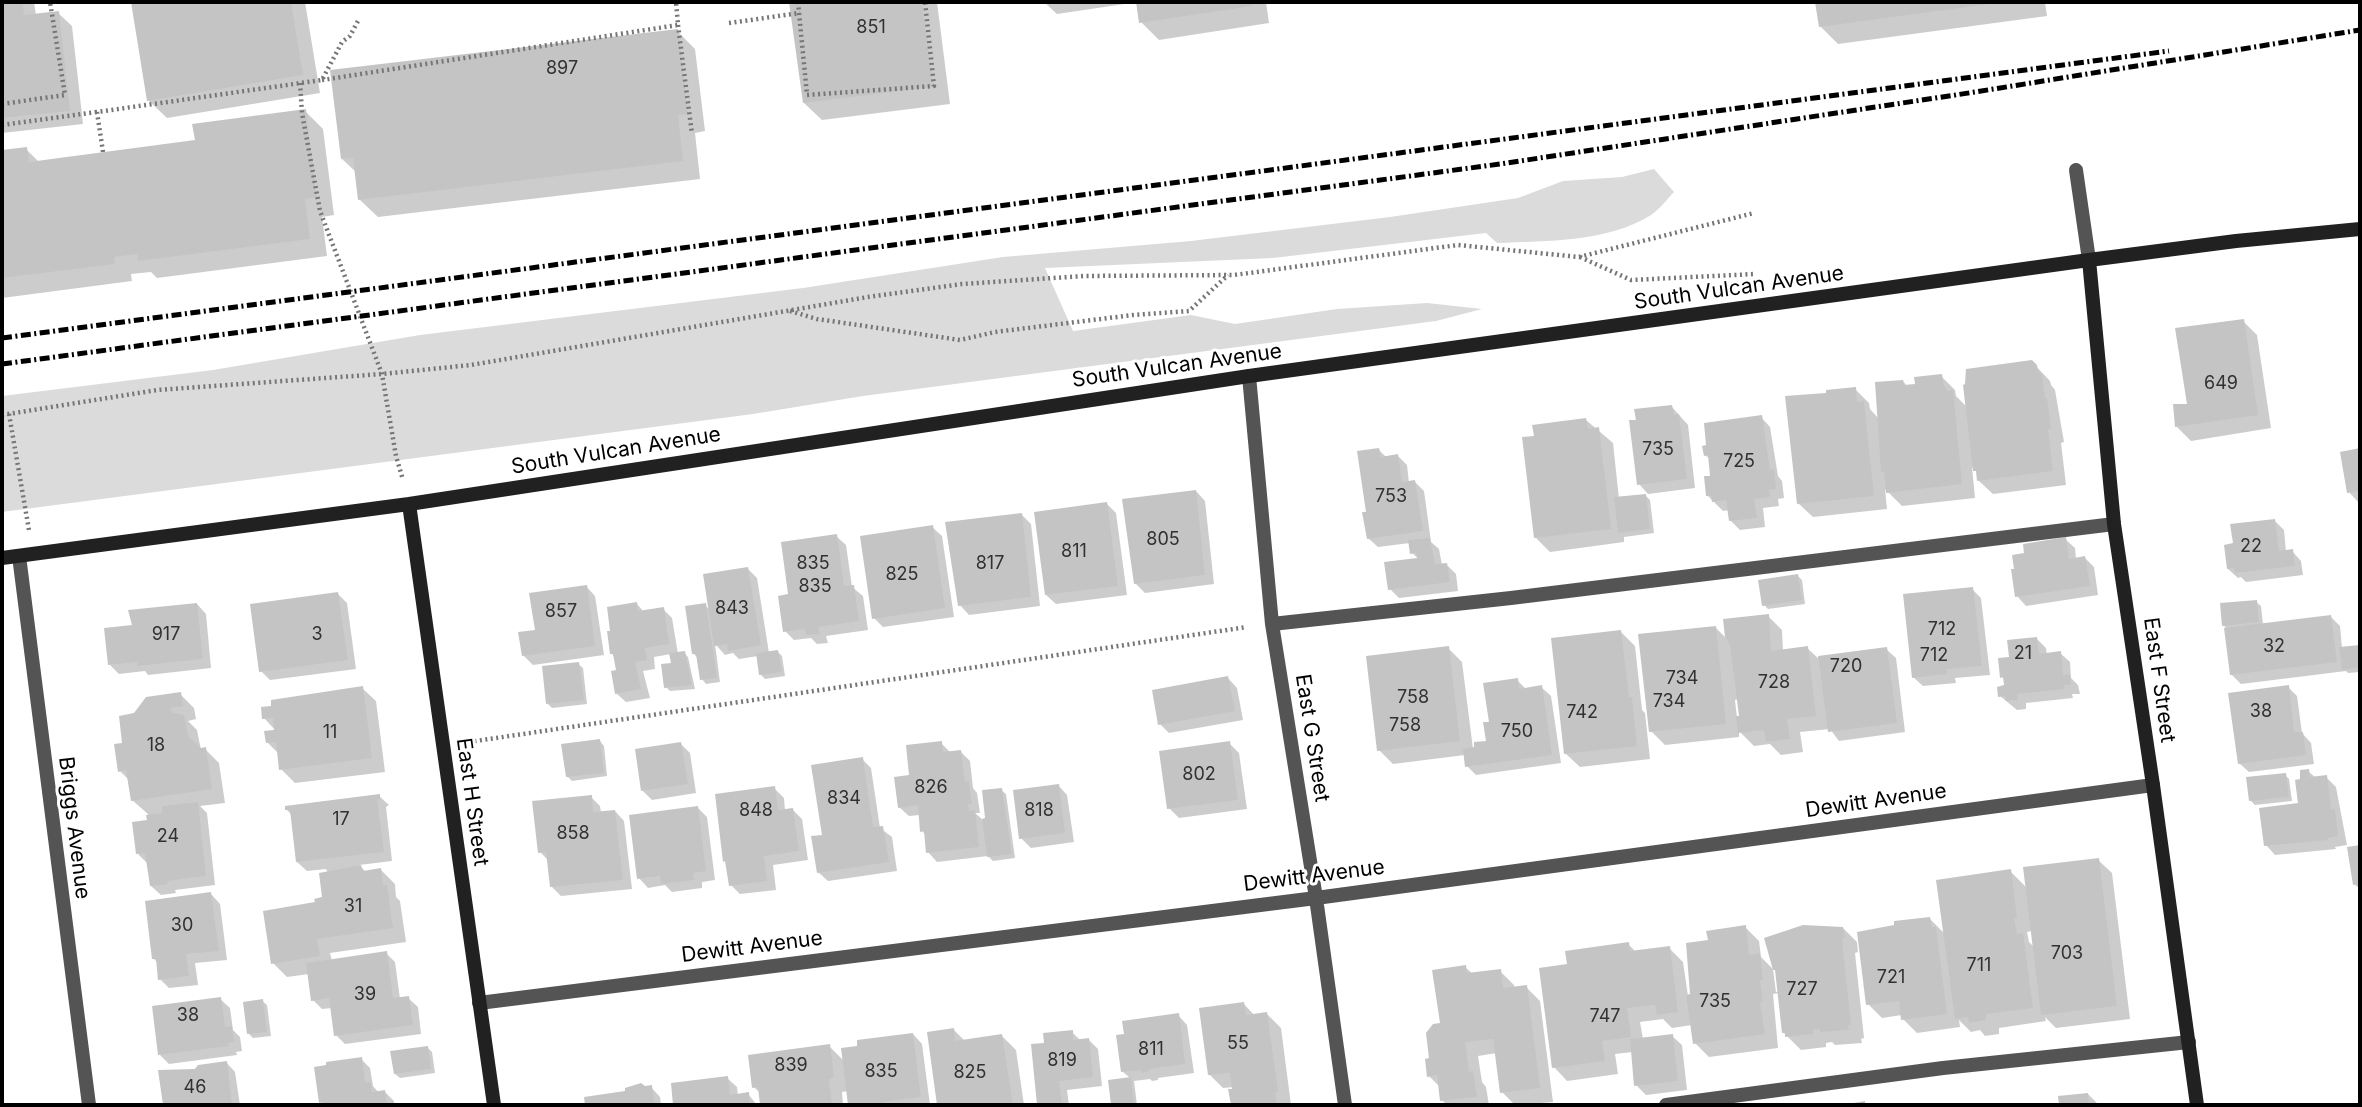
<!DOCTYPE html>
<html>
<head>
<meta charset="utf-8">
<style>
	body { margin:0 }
	#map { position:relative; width:2362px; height:1107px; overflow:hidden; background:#fff; font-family:Inter,sans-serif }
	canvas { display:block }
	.frame { position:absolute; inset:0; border:4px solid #000; pointer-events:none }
</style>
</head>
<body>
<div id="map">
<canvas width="2362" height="1107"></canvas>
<div class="frame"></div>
</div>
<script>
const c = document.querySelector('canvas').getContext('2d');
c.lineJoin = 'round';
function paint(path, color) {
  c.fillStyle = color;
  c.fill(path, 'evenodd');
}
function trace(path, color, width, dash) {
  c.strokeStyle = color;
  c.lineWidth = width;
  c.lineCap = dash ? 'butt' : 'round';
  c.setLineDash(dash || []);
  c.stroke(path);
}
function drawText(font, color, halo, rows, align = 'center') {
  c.font = font + ' Inter,sans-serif';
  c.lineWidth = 6;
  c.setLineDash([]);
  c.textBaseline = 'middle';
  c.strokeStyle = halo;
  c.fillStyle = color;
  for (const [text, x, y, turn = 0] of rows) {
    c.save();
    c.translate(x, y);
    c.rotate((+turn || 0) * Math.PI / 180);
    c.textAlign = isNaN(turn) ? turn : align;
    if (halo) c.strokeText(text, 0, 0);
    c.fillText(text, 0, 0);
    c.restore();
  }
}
paint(new Path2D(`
	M1654,169L1674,192C1667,199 1660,209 1651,215C1609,242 1546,241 1497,243L1486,233L1273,258L1045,268L1073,331L1191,315L1235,324L1337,309L1427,303L1482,309L1436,321L863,396L753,414L2,512V396L213,370L420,335L803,288L1003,257L1191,241L1390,217L1518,198L1563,181L1622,177Z`), '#dbdbdb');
paint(new Path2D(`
	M2,2H34L36,15L58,13L72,26L83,124L2,133Z
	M133,2H305L320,93L167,118L149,101Z
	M791,2H937L950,104L822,120L804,103Z
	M1044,2H1266L1269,23L1159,40L1141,22L1138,2L1057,14Z
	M1817,2H2045L2047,16L1838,44L1820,26Z
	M677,31L695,49L705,131L695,133L700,179L378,217L360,200L356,172L342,159Z
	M305,111L323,129L334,215L322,217L327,256L157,278L151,272L131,274L132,281L2,298V152L26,149L39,162L196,141Z
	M2243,321L2257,335L2271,428L2191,441L2177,427Z
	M2032,362L2050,381L2051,385L2055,390L2064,442L2061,443L2066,485L1993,494L1979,481L1978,473L1972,467L1975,498L1902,506L1885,489L1887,509L1813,517L1799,504L1828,395L1855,389L1869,403L1870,409L1879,419L1903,381L1907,386L1917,385L1941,376L1955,390L1956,396L1968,408Z
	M1672,407L1688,425L1695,488L1648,494L1639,484Z
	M1761,417L1770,427L1778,476L1782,481L1784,498L1778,499L1779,506L1763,508L1765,527L1740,530L1730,520L1729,510L1723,511L1707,495L1712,477L1710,459L1705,455Z
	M1586,420L1613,443L1619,499L1646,496L1650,500L1654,533L1624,537V542L1550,552L1536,538Z
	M1379,450L1387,458L1398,456L1407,465L1409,483L1415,482L1424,491L1431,542L1439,549L1442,565L1446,564L1456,574L1458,591L1399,598L1390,589L1419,559L1412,553L1410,543L1378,547L1368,538V513Z
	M2360,450V501L2358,502L2349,492L2342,453Z
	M1196,491L1205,501L1214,584L1145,593L1135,583Z
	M1107,504L1116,513L1127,595L1056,604L1046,595Z
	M1021,514L1031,524L1040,606L969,615L960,605Z
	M2274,520L2284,530L2286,552L2292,551L2301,561L2303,575L2246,582L2241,577L2238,578L2228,569L2234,545Z
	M932,527L942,536L954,617L883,627L874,618Z
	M836,536L846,545L852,587L863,596L868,630L826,636L828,643L817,644L811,638L794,640L785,631L790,596Z
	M2065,539L2075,548L2076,559L2085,558L2094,567L2098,595L2026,606L2017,596Z
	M748,569L757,578L769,653L778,652L782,656L785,676L765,679L761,675L758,656L739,659L733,653L725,655L715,644L720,682L706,684L702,679L699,659L693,653L705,605L710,610Z
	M1798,576L1802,580L1805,604L1768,609L1764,605Z
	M586,586L595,596L604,655L533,665L523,655L537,632Z
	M1972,589L1981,598L1990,675L1955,678L1956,683L1923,686L1913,677Z
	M338,594L347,603L356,669L270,680L261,671Z
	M2256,602L2261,606L2263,625L2331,617L2340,626L2342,648L2360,646V672L2348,673L2346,671L2241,684L2231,674L2226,628L2224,626Z
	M197,604L206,614L211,668L148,675L145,671L119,674L110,665L134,626Z
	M637,604L644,612L663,609L672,618L678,654L684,653L688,657L695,689L670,691L666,687L673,664L671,654L654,657L655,669L643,671L650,698L626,702L616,693L618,671L616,658L612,654Z
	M1768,616L1782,630L1783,651L1807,648L1818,658L1886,649L1896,658L1905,732L1839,741L1830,729L1800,732L1803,752L1781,755L1770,744L1754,746L1739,731V737L1665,745L1651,731L1715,627L1728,640ZM1739,699L1741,717L1737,718L1735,700Z
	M1621,632L1635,646L1642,710L1645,713L1650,759L1580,767L1566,754Z
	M2037,639L2046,648L2047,655L2060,653L2070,662L2071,678L2078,685L2080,694H2072L2073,698L2026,703V709L2017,710L2000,696L2006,687V681L2002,677L2011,658Z
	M1448,648L1462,662L1473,749L1488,742L1491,723L1517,680L1526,689L1541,687L1551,696L1561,763L1476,775L1467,766L1465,755L1393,764L1379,750Z
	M578,664L583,668L587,704L552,708L548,704Z
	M1228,678L1237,688L1243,720L1169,733L1160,724Z
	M2288,687L2297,696L2302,733L2311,743L2314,764L2249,772L2239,763Z
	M362,688L376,701L385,772L295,783L281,769L279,754L267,742L277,732L264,718Z
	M180,694L194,708L196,719L188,721L197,730L201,750L205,749L219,763L225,803L200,806L207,813L215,885L175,890L176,893L161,895L151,886L147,863L138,854L149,821L148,814L132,800L130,781L120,771L124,744L135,715Z
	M600,741L604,746L607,776L572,781L567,776Z
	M941,743L951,753L961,752L970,761L973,788L977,793L980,813H975L983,820L987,819L1001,790L1006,794L1015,858L993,861L988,856L937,862L928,852L926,835L922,831L920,815L909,816L899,807L911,777Z
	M1229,743L1239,753L1247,809L1179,818L1169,808Z
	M681,744L690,753L696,793L652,800L643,791Z
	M862,759L871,768L880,828L892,837L897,871L828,881L818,872L824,836Z
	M2308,771L2316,778L2326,777L2336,787L2347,845L2335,847L2336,849L2275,855L2266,845L2300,805L2302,781Z
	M2285,775L2289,779L2292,801L2255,805L2251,801Z
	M1058,785L1067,795L1074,842L1031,848L1021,838Z
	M774,788L784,798L785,811L793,810L802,819L808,860L773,865L776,890L740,894L731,885Z
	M379,796L389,805L386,807L392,861L359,865L366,872L381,870L395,884L396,897L400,901L406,942L330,953L332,961L386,953L395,962L400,999L408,998L418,1007L421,1034L345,1044L336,1035L332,1008L322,1009L313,1000L309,974L287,977L273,963L317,903L324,899L328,873L326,869L307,871L297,862L292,815L287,810Z
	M591,797L600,806L601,813L615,811L624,821L632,889L561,896L552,887L549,861L540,852Z
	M698,808L707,817L715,880L702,882V888L672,892L665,885L648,888L639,878Z
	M2360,847V888H2359L2354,884L2349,848Z
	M2098,860L2112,873L2130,1019L2056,1028L2045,1017L2046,1021L1999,1028V1034L1985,1036L1980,1030L1971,1032L1959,1020L1960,1027L1917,1033L1903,1019L1902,1015L1882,1018L1868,1004L1930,919L1945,934L2010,871L2027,888ZM2032,931L2034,947L2029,942L2027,932Z
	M211,894L220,904L227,960L195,963L198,985L169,988L160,979L158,963L154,959Z
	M1745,927L1759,941L1761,957L1773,969L1776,992H1779L1777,972L1774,969L1843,928L1857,942L1858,952L1855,953L1864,1038L1861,1039L1862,1043L1835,1045L1832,1042L1826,1043V1047L1801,1050L1784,1033L1779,993L1773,994L1778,1048L1709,1057L1695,1043L1692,1025L1672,1028L1663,1019L1640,1022L1643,1039L1672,1036L1682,1045L1687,1090L1646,1095L1636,1085L1633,1052L1615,1054L1618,1074L1567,1081L1554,1067L1569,966L1628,944L1636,952L1669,948L1683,962L1688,996H1691L1710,941Z
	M1465,967L1473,974L1500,971L1514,985L1515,989L1526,987L1540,1001L1553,1102L1515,1105L1502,1092L1497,1053L1478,1056L1482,1082L1486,1087L1489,1105H1447L1442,1100L1440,1087L1429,1076L1431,1060L1442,1024Z
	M220,999L230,1008L233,1030L240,1037L242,1051L236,1052L237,1055L169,1064L160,1055Z
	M262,1001L267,1005L271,1036L253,1038L249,1034Z
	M1244,1004L1255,1016L1267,1014L1281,1028L1291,1105H1232L1230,1091L1234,1087L1223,1088L1209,1074Z
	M1178,1015L1187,1025L1194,1073L1158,1078V1080L1152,1081L1150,1079L1134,1081L1137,1105H1113L1110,1081L1130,1078L1123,1072Z
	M953,1029L965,1041L1002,1036L1016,1050L1024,1105H939L929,1033Z
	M1072,1032L1081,1041L1089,1040L1098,1049L1102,1086L1067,1090L1069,1105H1039L1033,1046L1046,1045Z
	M913,1034L922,1044L930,1105H850L848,1091L842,1092L843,1105H763L761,1094L754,1087L829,1046L844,1061Z
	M428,1048L432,1052L435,1073L400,1078L395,1074Z
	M361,1059L370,1068L373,1086L379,1093L385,1092L394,1101V1105H324L321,1102Z
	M226,1062L235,1072L240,1105H164L160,1072H180Z
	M727,1078L737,1087L738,1096L748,1094L757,1105H675L673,1084Z
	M651,1087L660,1097L661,1105H586L585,1099Z
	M2088,1094L2099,1105H2061L2060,1098Z`), '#0003');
paint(new Path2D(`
	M2,2H23L24,15L59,11L70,111L2,118Z
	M131,2H291L303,75L147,101Z
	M789,2H922L933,87L803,103Z
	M1136,2H1252V6L1139,23Z
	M1815,2H1996L1997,3L1819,27Z
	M678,29L688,114L678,115L683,161L358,200L353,158L341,159L330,70Z
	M306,109L317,197L305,199L310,239L138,261L137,254L114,257L115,264L2,278V150L27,147L29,162L195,140L192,124Z
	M2244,319L2258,415L2175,427L2173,404H2187L2175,328Z
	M2032,360L2037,365L2038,371L2042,374L2045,398H2047L2051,429H2048L2053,471L1977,481L1976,471H1973L1963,385L1965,384L1966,369Z
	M1942,374L1944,387H1946L1947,391L1953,390L1962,484L1886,493L1884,472H1881L1875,382L1903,380L1904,385L1915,384L1914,377Z
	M1856,387L1857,402L1864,401L1874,496L1797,504L1785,396L1826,393V390Z
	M1672,405L1674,415L1679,414L1687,479L1637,485L1629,420H1636L1634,409Z
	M1762,415L1770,470L1774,469L1776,489L1769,490L1770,497L1754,499L1757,518L1729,521L1726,500L1712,502L1711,496H1706L1704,476H1710L1708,455L1704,456L1702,446L1706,445L1704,423Z
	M1586,418L1588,429L1599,427L1611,529L1534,538L1522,437L1534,436L1532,425Z
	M1379,448L1381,457L1398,454L1402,482L1415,480L1423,531L1367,539L1362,512H1366L1357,451Z
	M2360,448V491L2347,493L2340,452Z
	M1196,490L1205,575L1134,584L1122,499Z
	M1646,494L1650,529L1618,533L1614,497Z
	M1107,502L1118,586L1045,595L1034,512Z
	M1022,513L1031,597L958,606L945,522Z
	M2275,519L2279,551L2293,549L2295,566L2235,573L2234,568L2227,569L2224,545L2233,543L2230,524Z
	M933,525L945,608L872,619L860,536Z
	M837,534L844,586L854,585L859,621L818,627L820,634L806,635L805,629L783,632L778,596L788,594L781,542Z
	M2066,537L2069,559L2085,556L2090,586L2015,597L2011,569H2014L2012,555L2024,553L2023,544Z
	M1430,538L1435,564L1447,563L1450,582L1388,590L1384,562L1417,558L1416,553L1410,554L1408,540Z
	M748,567L761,645L728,651L727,644L714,646L703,574Z
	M1798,574L1802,600L1762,606L1758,580Z
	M587,585L595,646L522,656L518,632L535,630L529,593Z
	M1973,587L1982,666L1947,669V674L1912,678L1903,594Z
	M338,592L348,660L259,672L250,604Z
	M2257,600L2259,622L2222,626L2220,603Z
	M637,602L638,611L664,607L669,644L645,648L647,660L635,662L641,689L615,694L611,671L616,670L613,654H610L607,631H610L607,607Z
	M197,603L203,659L137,666V662L108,665L104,628L132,625L128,610Z
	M706,603L717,678L700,680L696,654H692L685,606Z
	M1769,614L1771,651L1808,646L1816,716L1787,719L1790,739L1766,742L1764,730L1738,733L1736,716H1739L1730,645L1725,637L1723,619Z
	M2331,615L2337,662L2230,675L2224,628Z
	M1716,626L1726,724L1649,732L1638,634Z
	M1621,630L1629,697H1632L1637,746L1564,754L1551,638Z
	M2037,637L2039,654L2061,651L2063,675L2070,674L2071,685H2064L2065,689L2017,694L2018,700L2006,701L2005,696L1998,697L1997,687L2004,685L2003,677L2000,678L1998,658L2009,657L2007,640Z
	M2360,645V667L2342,670L2339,647Z
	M1449,646L1460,741L1377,751L1366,656Z
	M1887,647L1897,723L1828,732L1818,656Z
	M778,650L782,672L759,675L756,653Z
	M685,651L692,685L664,688L661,664L671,663L669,653Z
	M579,662L584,700L546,704L542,666Z
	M1228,676L1235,711L1158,725L1152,690Z
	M1518,678L1519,689L1542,685L1552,755L1465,767L1463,749L1474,747V742L1486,741L1483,722H1489L1483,683Z
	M2289,685L2294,732H2303L2306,755L2238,764L2228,693Z
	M363,686L372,758L279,770L276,742L266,743L264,731L274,730L273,718L262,719L261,707L271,706V700Z
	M181,692L183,706L171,708L172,713L184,715L188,736L201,748L206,747L212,789L131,801L126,770L118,772L114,744L122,743L119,716L134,713L146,697Z
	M600,739L604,773L566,777L561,744Z
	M942,741L943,752L961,750L965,782L969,781L972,804H968L969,811L975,810L979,847L926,853L924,831L920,832L918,805L898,808L894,777L909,775L906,745Z
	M1230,741L1238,800L1167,809L1159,751Z
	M681,742L688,784L641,791L635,749Z
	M863,757L873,827L883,826L889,862L817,873L811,836L822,835L811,765Z
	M2309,769L2310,777L2327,775L2331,809H2335L2338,836L2327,838L2328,840L2264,846L2259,808L2298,803L2295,780L2300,779V770Z
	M2286,773L2289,797L2249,801L2246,777Z
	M1059,784L1065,833L1019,839L1013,790Z
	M775,786L778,810L793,808L799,851L764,856L767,881L729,886L725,861L723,862L715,794Z
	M1002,788L1012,854L987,857L982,819L985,818L982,790Z
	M380,794V799H377L384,852L296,862L290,810H285V806Z
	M592,795L593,812L615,810L623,880L550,887L546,852L538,853L532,801Z
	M198,802L206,876L167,881L168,884L150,886L145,853L136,854L132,822L147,820L146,815L162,813V806Z
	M698,806L706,871L693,873L694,880L661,884L660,876L637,879L629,815Z
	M2360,845V884L2353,885L2347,847Z
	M2099,858L2117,1006L2041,1015L2023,867Z
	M361,865L363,871L381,868L383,886L387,885L393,928L317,939L320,956L271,964L263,911L315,902L314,899L322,897L319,873Z
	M2011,869L2017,918H2014L2017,934L2023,933L2033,1008L1986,1014V1020L1969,1023L1968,1017L1955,1019L1936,880Z
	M211,892L219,951L186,954L189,976L158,980L156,959H152L145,901Z
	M1930,917L1932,927H1936L1947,1014L1901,1020L1899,1001L1866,1005L1857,932L1894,925V921Z
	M1746,925L1749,955L1760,953L1763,980H1760L1763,1002H1760L1765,1034L1693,1044L1686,995L1690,994L1686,943L1708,940L1706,931Z
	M1803,925L1843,927L1845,938L1842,939L1851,1025H1848L1849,1030L1820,1032V1029L1813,1030V1034L1785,1037V1033H1782L1775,970H1773L1764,938Z
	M1629,942L1630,951L1670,946L1678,1012L1657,1015L1655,1005L1627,1008L1631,1037L1602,1041L1605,1061L1552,1068L1539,968L1567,964L1565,951Z
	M387,951L393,998L409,996L413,1025L334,1036L329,998L311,1001L306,963Z
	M1466,965L1467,973L1501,969L1503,988L1527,985L1540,1088L1500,1093L1493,1039L1465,1042L1469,1072L1473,1071L1477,1097L1440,1101L1437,1075L1427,1077L1425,1059L1429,1058L1426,1033L1433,1024L1440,1023L1432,970Z
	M221,997L225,1027L232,1026L234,1042L228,1043L229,1046L158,1055L152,1006Z
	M263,999L267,1032L247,1034L243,1002Z
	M1244,1002L1246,1015L1267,1012L1278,1091L1275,1092L1277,1105H1231L1228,1089H1232L1230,1073L1208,1075L1199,1008Z
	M1179,1013L1185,1064L1149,1069V1071L1141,1073V1070L1121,1072L1116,1035L1124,1034L1122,1021Z
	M954,1028L955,1041L1002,1034L1013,1105H937L927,1032Z
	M1073,1030V1040L1089,1038L1093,1077L1059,1081L1062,1105H1037L1031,1044L1044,1043L1043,1033Z
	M913,1033L921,1097L884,1102V1105H866V1103L848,1105L841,1048L857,1046V1040Z
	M1673,1034L1678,1081L1634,1086L1630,1039Z
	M830,1044L834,1077L829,1079L832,1105H760L758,1087L752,1088L748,1055Z
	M428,1046L431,1069L394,1074L390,1051Z
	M362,1057L365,1082H371L372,1092L385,1090L387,1105H324V1102L319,1103L314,1067L326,1065V1062Z
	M227,1061L232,1105H163L158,1070L195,1069L198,1065Z
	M728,1076L730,1095L749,1092L750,1105H673L671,1083Z
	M1131,1077L1134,1105H1111L1108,1080Z
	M641,1083L645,1086L652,1085L654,1105H585L584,1097L625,1091V1088Z
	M2088,1093L2089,1105H2059L2058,1096Z
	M1865,1101V1105H1848V1104Z`), '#c4c4c4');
trace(new Path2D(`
	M798,2L807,95L934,86L925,2
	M729,23L800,13
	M678,25L692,134
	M322,80L678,25L676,2
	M300,83L302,113L320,211L382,374L396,456L403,480
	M2,104L65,95L50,2
	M2,125L97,112
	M103,152L97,112L322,80L342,42L350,36L359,19
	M1580,257L1631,280L1755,274
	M790,311L817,319L960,340L995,332L1133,315L1189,311L1228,275
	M9,414L29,530
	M2,415L157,390L382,374L471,365L868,297L962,284L1084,276L1234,275L1458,245L1579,257L1754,213
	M469,742L1247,627`), '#767676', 4.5, [2, 3.5]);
trace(new Path2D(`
	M2076,170L2089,260`), '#545454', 14);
trace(new Path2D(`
	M1249,376L1272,624L1316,898L1345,1105
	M19,556L89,1105
	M1272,624L1511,598L2114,524
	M479,1003L1316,898L2153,785
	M1666,1105L1943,1068L2189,1042`), '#545454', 14);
trace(new Path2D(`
	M2089,260L2114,524L2153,785L2197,1105
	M409,504L494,1105
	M2,558L409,504L1249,376L2089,260L2236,241L2360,229`), '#212121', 14);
trace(new Path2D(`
	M2,338L2169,51
	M2,364L1500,164L1975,92L2360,30`), '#000', 5, [10, 3.5, 2, 3.5]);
drawText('18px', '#313131', null, [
	["851",871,28],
	["897",562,69],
	["649",2221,384],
	["735",1658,450],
	["725",1739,462],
	["753",1391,497],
	["805",1163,540],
	["22",2251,547],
	["811",1074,552],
	["835",813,564],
	["817",990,564],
	["825",902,575],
	["835",815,587],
	["843",732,609],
	["857",561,612],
	["712",1942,630],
	["917",166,635],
	["3",317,635],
	["32",2274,647],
	["21",2023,654],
	["712",1934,656],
	["720",1846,667],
	["734",1682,679],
	["728",1774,683],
	["758",1413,698],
	["734",1669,702],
	["38",2261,712],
	["742",1582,713],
	["758",1405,726],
	["750",1517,732],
	["11",330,733],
	["18",156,746],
	["802",1199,775],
	["826",931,788],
	["834",844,799],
	["848",756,811],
	["818",1039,811],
	["17",341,820],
	["858",573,834],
	["24",168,837],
	["31",353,907],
	["30",182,926],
	["703",2067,954],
	["711",1979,966],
	["721",1891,978],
	["727",1802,990],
	["39",365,995],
	["735",1715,1002],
	["38",188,1016],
	["747",1605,1017],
	["55",1238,1044],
	["811",1151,1050],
	["819",1062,1061],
	["839",791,1066],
	["835",881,1072],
	["825",970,1073],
	["46",195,1088]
]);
drawText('21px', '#000', '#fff', [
	["South Vulcan Avenue",1739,288,-8],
	["South Vulcan Avenue",1177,366,-8],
	["South Vulcan Avenue",616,451,-9],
	["East F Street",2159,680,82],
	["East G Street",1312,738,81],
	["Dewitt Avenue",1876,801,-8],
	["East H Street",472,802,82],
	["Briggs Avenue",74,828,83],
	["Dewitt Avenue",1314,876,-7],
	["Dewitt Avenue",752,947,-7]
]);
</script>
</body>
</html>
